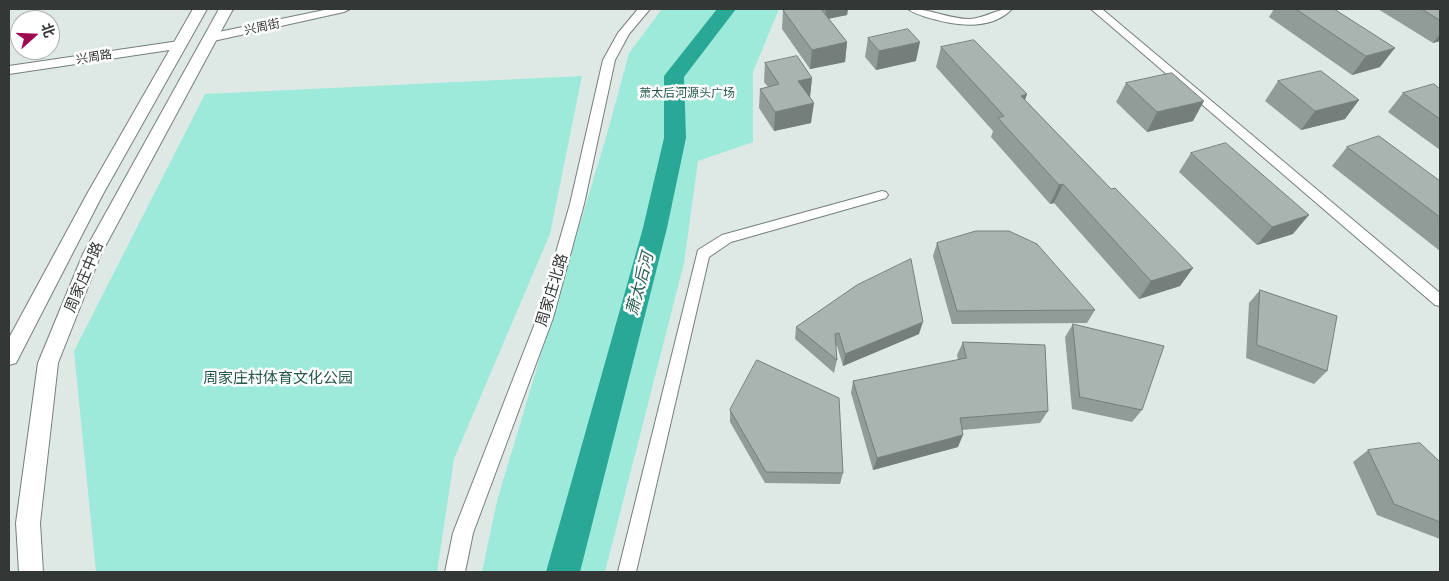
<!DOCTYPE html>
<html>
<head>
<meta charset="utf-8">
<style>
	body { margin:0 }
	#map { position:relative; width:1449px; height:581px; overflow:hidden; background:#dee9e6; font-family:"Golos Text","Noto Sans SC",sans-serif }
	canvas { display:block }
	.frame { position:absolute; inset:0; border:10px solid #333736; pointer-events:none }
	.north { position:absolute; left:10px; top:10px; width:50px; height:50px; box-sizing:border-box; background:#fff; border:1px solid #adafaf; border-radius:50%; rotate:70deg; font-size:14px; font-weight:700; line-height:20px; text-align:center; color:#333736 }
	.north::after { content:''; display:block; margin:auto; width:18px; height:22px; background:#9e0a52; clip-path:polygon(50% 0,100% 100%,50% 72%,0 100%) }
</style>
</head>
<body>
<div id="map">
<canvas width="1449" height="581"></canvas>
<div class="frame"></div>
<div class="north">北</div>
</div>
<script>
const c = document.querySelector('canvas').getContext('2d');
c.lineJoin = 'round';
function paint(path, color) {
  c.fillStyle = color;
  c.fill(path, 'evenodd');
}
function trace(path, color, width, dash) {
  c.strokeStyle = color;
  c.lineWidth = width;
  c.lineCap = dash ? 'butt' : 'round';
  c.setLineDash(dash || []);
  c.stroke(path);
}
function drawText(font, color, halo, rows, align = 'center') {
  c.font = font + ' "Golos Text","Noto Sans SC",sans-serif';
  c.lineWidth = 5;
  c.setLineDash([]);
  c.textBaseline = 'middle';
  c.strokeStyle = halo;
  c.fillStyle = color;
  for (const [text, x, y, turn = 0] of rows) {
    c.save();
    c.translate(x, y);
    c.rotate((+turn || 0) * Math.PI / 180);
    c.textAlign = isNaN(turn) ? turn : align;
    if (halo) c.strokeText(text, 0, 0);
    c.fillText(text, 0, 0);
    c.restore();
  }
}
paint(new Path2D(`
	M662,9H779L753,72V142L698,161L684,263L605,572H482L497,501L609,127L629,53Z
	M582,76L550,234L454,459L437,572H96L74,351L205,94Z`), '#9deada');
paint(new Path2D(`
	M717,9H736L684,77L686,138L667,228L580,572H546L643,228L664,138V76Z`), '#28a895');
const minor = new Path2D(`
	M908,9C929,8 949,19 970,19C986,18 997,8 1012,9C990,32 952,25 926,17C920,15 913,13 908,9Z
	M1091,9H1102L1440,293V306L1435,305Z
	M882,191L886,192L888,195L886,198L731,242L709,257L636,572H618L698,250L722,235Z`);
const tertiary = new Path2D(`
	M329,9H350L344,12L209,42L203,38L209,34Z
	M638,9H650L629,34L615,60L584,204L553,318L473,533L465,572H445L453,533L537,318L570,204L603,60L618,33Z
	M179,41L183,42L185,45L183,48L9,74V66Z`);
const secondary = new Path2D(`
	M193,9H207L103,194L16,363L9,365V338L87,194Z
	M219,9H233L101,254L58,363L40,523L43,572H19L16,523L38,363L83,254Z`);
trace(minor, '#757f7d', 2);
trace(tertiary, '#757f7d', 2);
trace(secondary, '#757f7d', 2);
paint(minor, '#fff');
paint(tertiary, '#fff');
paint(secondary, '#fff');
paint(new Path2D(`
	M790,9H848L847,15L829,19L847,42L845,62L810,69L782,29L783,10Z
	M1274,9H1334L1380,67L1352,75L1269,17Z
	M1378,9H1440V41L1433,43Z
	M868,38L916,61L876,70L865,57Z
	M941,47L1027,94L1025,100L1111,189L1193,268L1180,286L1139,299L1054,203L1050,204L991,137L993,131L936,67Z
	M765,63L812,78L810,97H809L811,123L774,131L759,108L760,89L768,87L764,82Z
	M1278,81L1359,100L1345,119L1301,130L1265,101Z
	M1126,83L1193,121L1147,132L1116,102Z
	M1440,89V150L1388,112L1403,93Z
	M1347,147L1440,181V251L1332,166Z
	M1191,153L1293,234L1257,245L1179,172Z
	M937,243L1095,310L1087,323L952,324L933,256Z
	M1260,290L1327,371L1314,384L1246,358L1249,303Z
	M1073,324L1142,410L1132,422L1072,409L1065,337Z
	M796,327L919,334L843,366L837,346H836L837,360L834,373L795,339Z
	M963,342L1048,411L1040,423L962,430L958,447L873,470L851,393L853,381L958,360L957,355Z
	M730,410L843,473L840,484L765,483L730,422Z
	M1368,450L1440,462V539L1377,515L1353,462Z`), '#919b98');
paint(new Path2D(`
	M826,9H848L847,15L825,19Z
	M1440,34V41L1433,43Z
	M847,42L845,62L810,69L812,50Z
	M920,42L916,61L876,70L879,51Z
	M1395,48L1380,67L1352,75L1366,56Z
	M812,78L810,97L796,100L798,81Z
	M1027,94L1020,114L1021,96Z
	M1359,100L1345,119L1301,130L1315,111Z
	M1204,101L1193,121L1147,132L1157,112Z
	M814,103L811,123L774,131L775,112Z
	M1063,184L1054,203L1050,204L1059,185Z
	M1309,215L1293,234L1257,245L1272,227Z
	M1193,268L1180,286L1139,299L1151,281Z
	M923,322L919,334L843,366L845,354Z
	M963,435L958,447L873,470L877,458Z`), '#767e7c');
const building = new Path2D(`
	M790,9H821L847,42L812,50L783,10Z
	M1296,9H1334L1395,48L1366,56Z
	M1422,9H1440V20Z
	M908,29L920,42L879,51L868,38Z
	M974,40L1027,94L1021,96L1111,189L1115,188L1193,268L1151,281L1063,184L1059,185L998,118L1004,116L941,47Z
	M797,56L812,78L798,81L814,103L775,112L760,89L779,84L765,63Z
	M1321,71L1359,100L1315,111L1278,81Z
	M1172,73L1204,101L1157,112L1126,83Z
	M1434,84L1440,89V119L1403,93Z
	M1379,136L1440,181V217L1347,147Z
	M1226,143L1309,215L1272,227L1191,153Z
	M976,231H1009L1037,244L1095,310L957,311L937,243Z
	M911,259L923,322L845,354L839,333L835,334L837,360L796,327L857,285Z
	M1260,290L1337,316L1327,371L1257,345Z
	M1073,324L1164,346L1142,410L1080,397Z
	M963,342L1045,345L1048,411L960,418L963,435L877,458L853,381L966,358Z
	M757,360L839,398L843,473L766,472L730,410Z
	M1420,443L1440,462V522L1394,504L1368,450Z`);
paint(building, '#a9b4b1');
trace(building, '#767e7c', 1);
drawText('12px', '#333736', '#fff', [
	["兴周街",262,27,-12],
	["兴周路",94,57,-9]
]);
drawText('12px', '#25574e', '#fff', [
	["萧太后河源头广场",687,93]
]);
drawText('15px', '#333736', '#fff', [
	["周家庄中路",84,277,-67],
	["周家庄北路",552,290,-73]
]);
drawText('15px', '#25574e', '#fff', [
	["周家庄村体育文化公园",278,378]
]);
drawText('italic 16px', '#2d5f56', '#fff', [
	["萧太后河",640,284,-75]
]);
</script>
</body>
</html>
